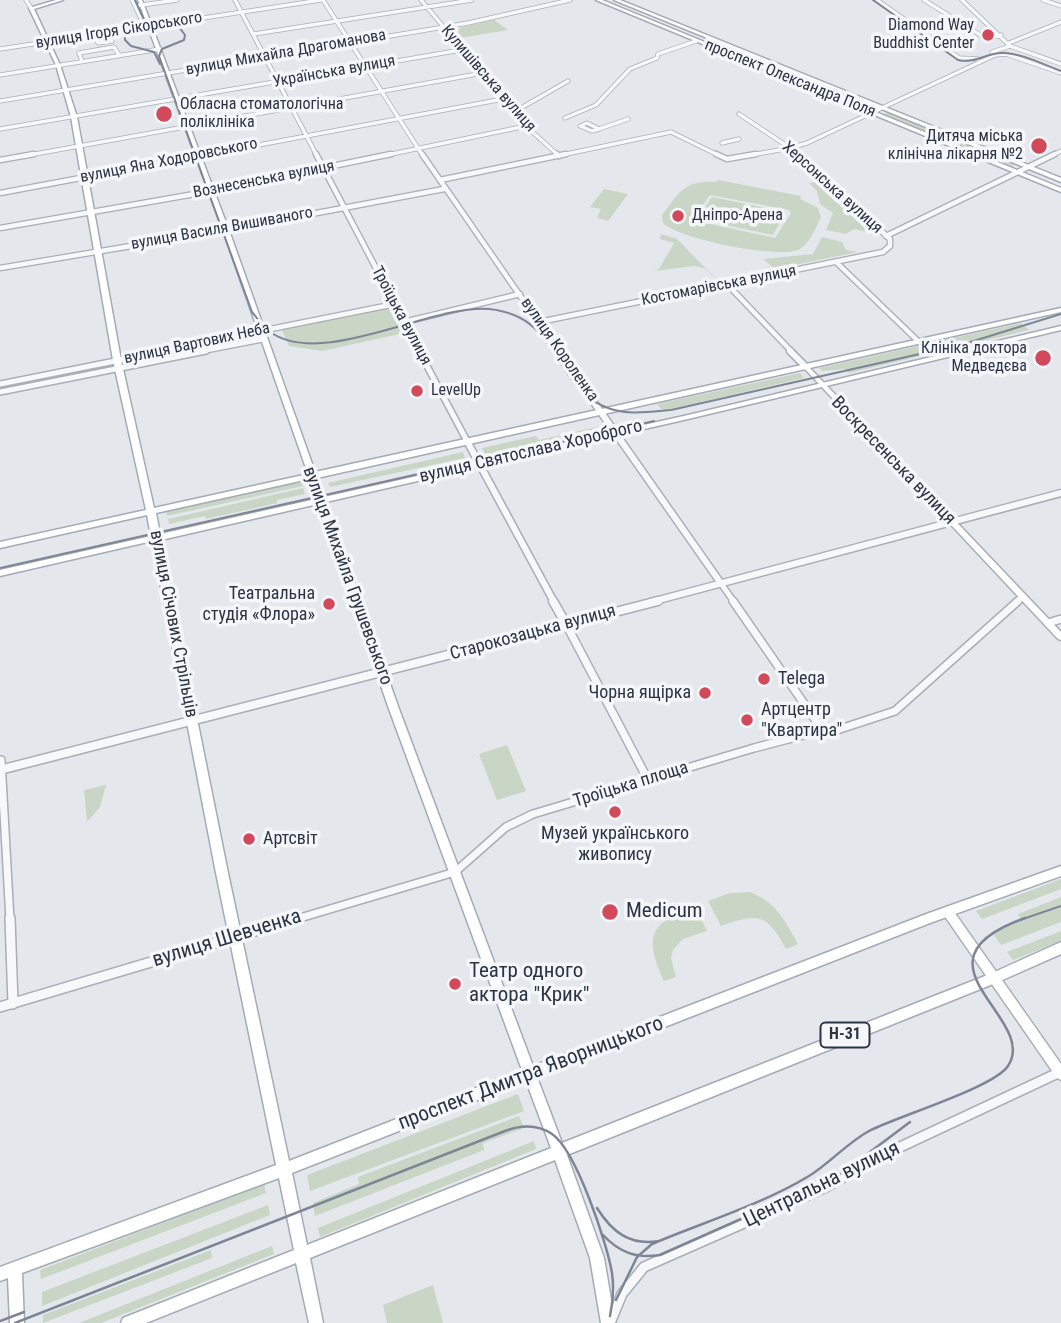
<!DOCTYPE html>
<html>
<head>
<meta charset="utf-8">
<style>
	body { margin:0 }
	canvas { display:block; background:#e4e7ec }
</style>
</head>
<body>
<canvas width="1061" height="1323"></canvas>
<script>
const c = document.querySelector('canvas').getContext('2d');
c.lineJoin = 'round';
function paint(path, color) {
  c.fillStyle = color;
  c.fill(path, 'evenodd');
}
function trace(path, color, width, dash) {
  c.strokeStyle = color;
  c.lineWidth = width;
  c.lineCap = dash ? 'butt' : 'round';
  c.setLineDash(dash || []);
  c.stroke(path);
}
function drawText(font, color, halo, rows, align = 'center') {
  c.font = font + ' "Roboto Condensed",sans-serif';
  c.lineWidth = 7;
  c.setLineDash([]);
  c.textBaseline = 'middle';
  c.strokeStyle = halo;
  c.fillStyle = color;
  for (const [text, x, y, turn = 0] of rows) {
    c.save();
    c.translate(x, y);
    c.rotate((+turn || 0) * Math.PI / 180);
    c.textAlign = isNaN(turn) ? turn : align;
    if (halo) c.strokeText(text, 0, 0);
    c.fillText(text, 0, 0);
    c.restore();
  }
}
paint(new Path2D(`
	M494,20L508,30L459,38L454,32L462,27Z
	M888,112L1019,165H1012L1015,167L1012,168L882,115Z
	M718,180L801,196L800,199L818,208L821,217C816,227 810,243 800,249C781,260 679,239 663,223L662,215C680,192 684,180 716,182ZM710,195L789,210L791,213L775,238L692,220Z
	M814,182L868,231V232L854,229L846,234L826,230L833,213L820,204L817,191L809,183Z
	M604,189L628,194L608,221L597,218L601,209L590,207Z
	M712,197L786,212L773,235L697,219Z
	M661,234L677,239L718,281L704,268L694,266L654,271L659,269L674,243L660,239Z
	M822,237L842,242L846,250L858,252L775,269L763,259L813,254Z
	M390,306L404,333L322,351L289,346L281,328Z
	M1021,323L1029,330L849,373L845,369L822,371L819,368Z
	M800,373L804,378L666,410L661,409L657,404Z
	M597,427L586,433L486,456L482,448L536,436L539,440Z
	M463,452L465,458L330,487L328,483Z
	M301,481L303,486L167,516L166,511Z
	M303,488L305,494L277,500V503L206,519L205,516L169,524L168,519Z
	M507,745L526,791L497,800L479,754Z
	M106,785L100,807L87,822L84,790Z
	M1061,879V889L982,919L976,911Z
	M750,892C776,902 785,921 798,944L786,949C767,913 757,913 721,926L708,901L730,893Z
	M1061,897V922L1001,945L992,932L1021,920L1018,914Z
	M695,906L707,931L683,939L673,950L671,958L676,977L664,981C644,937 649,923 695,906Z
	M1061,931V941L1013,960L1007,952Z
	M518,1094L524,1111L310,1191L307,1175Z
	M519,1116L524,1128L483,1143L484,1150L315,1216L313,1203L359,1184L358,1177Z
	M534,1141L536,1149L320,1237L318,1228Z
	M264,1184L266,1193L41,1279L40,1270Z
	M268,1205L270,1215L42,1306V1292Z
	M272,1246L274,1254L101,1323H79Z
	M211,1250L212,1258L43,1323V1315Z
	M433,1285L443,1323H387L383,1305Z`), '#c9d6c5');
const minorFar4 = new Path2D(`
	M235,0L317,156
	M421,0L526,126L559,156
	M877,0L959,58L978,59
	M924,0L985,38L1001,35
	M962,0L1010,46
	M135,6L145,27
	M254,34L472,0
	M94,35L98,43L112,41
	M1009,43L1061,22
	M0,49L151,26
	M82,61L79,53L114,47L119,55
	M0,75L160,49
	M0,101L468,23L570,0
	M514,112L568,81
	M739,114L790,148
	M565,118L596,105L630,69L657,58L658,54L696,41
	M587,123L599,129L592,131L580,126Z
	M0,129L461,50
	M599,129L628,119
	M722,143L739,139
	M24,156L483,73
	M200,156L503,99
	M382,156L526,126
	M557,156L671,132L720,156
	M746,156L790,148`);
const minorFar3 = new Path2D(`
	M316,154L420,352
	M557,154L559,156
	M716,154L727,159L756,154
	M0,160L34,154
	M440,180L566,154
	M0,193L209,154
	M0,228L206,192L391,154
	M0,268L232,229L444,189
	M404,322L520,294
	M156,352L395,304
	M197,352L264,339`);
const minorFar2 = new Path2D(`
	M419,351L467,441
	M0,384L165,351
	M0,392L206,351
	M720,582L734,602
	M1016,602L1022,597`);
const minorFar1 = new Path2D(`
	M733,601L823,731
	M1048,623L1061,619
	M566,624L648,780
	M1,760L10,920
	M293,920L455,872L506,827L533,814L754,748L811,733L837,730L895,711L1018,601`);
const minor = new Path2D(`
	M10,918L13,1004
	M0,1007L299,918
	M610,1323L622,1294L644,1267L826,1187L883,1155L1060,1072`);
const tertiaryFar3 = new Path2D(`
	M26,0L31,8
	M132,0L135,6L177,0
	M323,0L423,156
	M1043,0L1061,6
	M151,26L321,0
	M992,52L1010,46L1061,64
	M798,156L790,148L807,143L995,55L1006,54L1061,73
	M1051,156L1061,151`);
const tertiaryFar2 = new Path2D(`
	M422,154L559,352
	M886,236L1055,154
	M836,262L919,342
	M727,284L792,352
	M539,322L883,252L890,246V239L797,154`);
const tertiaryFar1 = new Path2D(`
	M558,351L720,582
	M790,351L806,367
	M467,441L554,602
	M651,602L1061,493`);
const tertiary = new Path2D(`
	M553,601L566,624
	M0,770L658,601`);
const secondary = new Path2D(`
	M806,365L808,366L1061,632V640L1058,639L804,368L803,367Z
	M948,907L952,909L1061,1064V1080L1057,1078L944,915L943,912L944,909Z`);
const primary = new Path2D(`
	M56,0H63L34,9L60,65L77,117L121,360L154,508L308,474L224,233L138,0H142L230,233L315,472L1061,308V312L317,478L324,497L688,415L1061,326V330L688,419L326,502L399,709L533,1066L929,913L1061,866V876L930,923L537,1077L562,1143L990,974L1061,942V954L998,982L567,1155L604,1258L615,1323H601L590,1258L555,1160L310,1258L323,1323H309L296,1263L146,1323H121L123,1318L294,1250L279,1178L22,1273L24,1323H10L8,1278L0,1281V1267L276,1165L216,873L152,541L0,576V570L151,536L147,515L0,548V542L146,510L113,360L71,117L56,65L29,8ZM309,479L316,499L160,534L156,513ZM318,504L389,709L522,1070L289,1161L228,873L161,540ZM526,1081L551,1148L307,1245L292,1173Z
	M596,0H602L1061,188V192Z
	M614,0H620L1061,178V182Z`);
trace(minorFar4, '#a9aeb7', 5);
trace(minorFar3, '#a9aeb7', 7);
trace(minorFar2, '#a9aeb7', 8);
trace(minorFar1, '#a9aeb7', 10);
trace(minor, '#a9aeb7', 12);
trace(tertiaryFar3, '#a9aeb7', 5);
trace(tertiaryFar2, '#a9aeb7', 7);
trace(tertiaryFar1, '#a9aeb7', 9);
trace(tertiary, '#a9aeb7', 11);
trace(secondary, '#a9aeb7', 3);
trace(primary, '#a3abb8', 3);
trace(minorFar4, '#f7f8fa', 3.5);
trace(minorFar3, '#f7f8fa', 4.5);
trace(minorFar2, '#f7f8fa', 5);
trace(minorFar1, '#f7f8fa', 7);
trace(minor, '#f7f8fa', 9);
trace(tertiaryFar3, '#f7f8fa', 3.5);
trace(tertiaryFar2, '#f7f8fa', 4.5);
trace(tertiaryFar1, '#f7f8fa', 6);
trace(tertiary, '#f7f8fa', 8);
paint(secondary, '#fff');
paint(primary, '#fff');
trace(new Path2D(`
	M135,0L145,22L135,33
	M873,0L958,60C975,64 986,53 1002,53C1022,53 1042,64 1061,71
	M125,40V35C142,27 160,24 179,27L185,35L184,40L162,49L159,56L252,312C257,318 263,327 270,332C323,369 431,304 489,309C560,316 552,383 603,406C625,416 648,412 671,410L964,344L1061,314
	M125,40L131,46L154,52L160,64
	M0,568L654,421
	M1020,920L1061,906`), '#7d8696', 2);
trace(new Path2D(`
	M597,1208C612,1232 630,1246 659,1241
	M603,1235C619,1252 636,1259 660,1255L838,1176L910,1122
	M616,1300L637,1257L652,1244C704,1222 761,1205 809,1176C830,1163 847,1143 869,1131C898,1116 993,1088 1008,1066C1040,1018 901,962 1025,918
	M0,1321L24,1312
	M15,1323L505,1131C521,1125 537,1124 552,1134C576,1150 607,1243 612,1273C614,1287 613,1302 610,1316`), '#7d8696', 2.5);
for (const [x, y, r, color] of [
	[988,35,7,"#d1495b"],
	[164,114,9,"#d1495b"],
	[1039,146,9,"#d1495b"],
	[678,216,7,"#d1495b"],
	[1043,358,9,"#d1495b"],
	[417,391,7,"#d1495b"],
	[329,604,7,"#d1495b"],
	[764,679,7,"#d1495b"],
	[705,693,7,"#d1495b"],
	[747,720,7,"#d1495b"],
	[615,812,7,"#d1495b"],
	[249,839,7,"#d1495b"],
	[610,912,9,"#d1495b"],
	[455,984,7,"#d1495b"]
]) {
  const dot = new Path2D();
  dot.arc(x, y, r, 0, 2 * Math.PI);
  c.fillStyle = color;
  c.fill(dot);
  trace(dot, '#f4f6f9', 2.5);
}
drawText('16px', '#2b3445', '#f4f6f9', [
	["Diamond Way",974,26],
	["Buddhist Center",974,44],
	["Обласна стоматологічна",180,105,"left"],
	["поліклініка",180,123,"left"],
	["Дитяча міська",1023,137],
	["клінічна лікарня №2",1023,155],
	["Дніпро-Арена",692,216,"left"],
	["Клініка доктора",1027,349],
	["Медведєва",1027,367],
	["LevelUp",431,391,"left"]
], 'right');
drawText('16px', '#2b3445', '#f4f6f9', [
	["вулиця Ігоря Сікорського",119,31,-9],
	["вулиця Михайла Драгоманова",286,53,-10],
	["Українська вулиця",334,72,-10],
	["Кулишівська вулиця",488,79,49],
	["проспект Олександра Поля",790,79,22],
	["вулиця Яна Ходоровського",169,161,-11],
	["Вознесенська вулиця",264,180,-11],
	["Херсонська вулиця",832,188,42],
	["вулиця Василя Вишиваного",222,229,-10],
	["Костомарівська вулиця",719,286,-11],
	["Троїцька вулиця",401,316,62],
	["вулиця Вартових Неба",197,344,-12],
	["вулиця Короленка",559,350,55]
]);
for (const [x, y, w] of [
	[845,1035,49]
]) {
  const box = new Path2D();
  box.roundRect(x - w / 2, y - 12.5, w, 25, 5);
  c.fillStyle = '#f4f6f9';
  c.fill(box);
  trace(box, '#2b3445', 2);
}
drawText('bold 16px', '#2b3445', null, [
	["Н-31",845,1035]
]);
drawText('18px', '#2b3445', '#f4f6f9', [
	["вулиця Святослава Хороброго",531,452,-13],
	["Воскресенська вулиця",893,461,46],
	["вулиця Михайла Грушевського",347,576,70],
	["вулиця Січових Стрільців",173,624,79],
	["Старокозацька вулиця",533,633,-15],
	["Троїцька площа",631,785,-17]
]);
drawText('18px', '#2b3445', '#f4f6f9', [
	["Театральна",315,594,"right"],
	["студія «Флора»",315,615,"right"],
	["Telega",778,679],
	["Чорна ящірка",691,693,"right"],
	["Артцентр",761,710],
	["\"Квартира\"",761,731],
	["Музей українського",615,834,"center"],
	["живопису",615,855,"center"],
	["Артсвіт",263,839]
], 'left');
drawText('21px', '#2b3445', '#f4f6f9', [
	["Medicum",626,912],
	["Театр одного",469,972],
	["актора \"Крик\"",469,996]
], 'left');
drawText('21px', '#2b3445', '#f4f6f9', [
	["вулиця Шевченка",227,939,-17],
	["проспект Дмитра Яворницького",531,1074,-21],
	["Центральна вулиця",822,1185,-26]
]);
</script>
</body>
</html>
